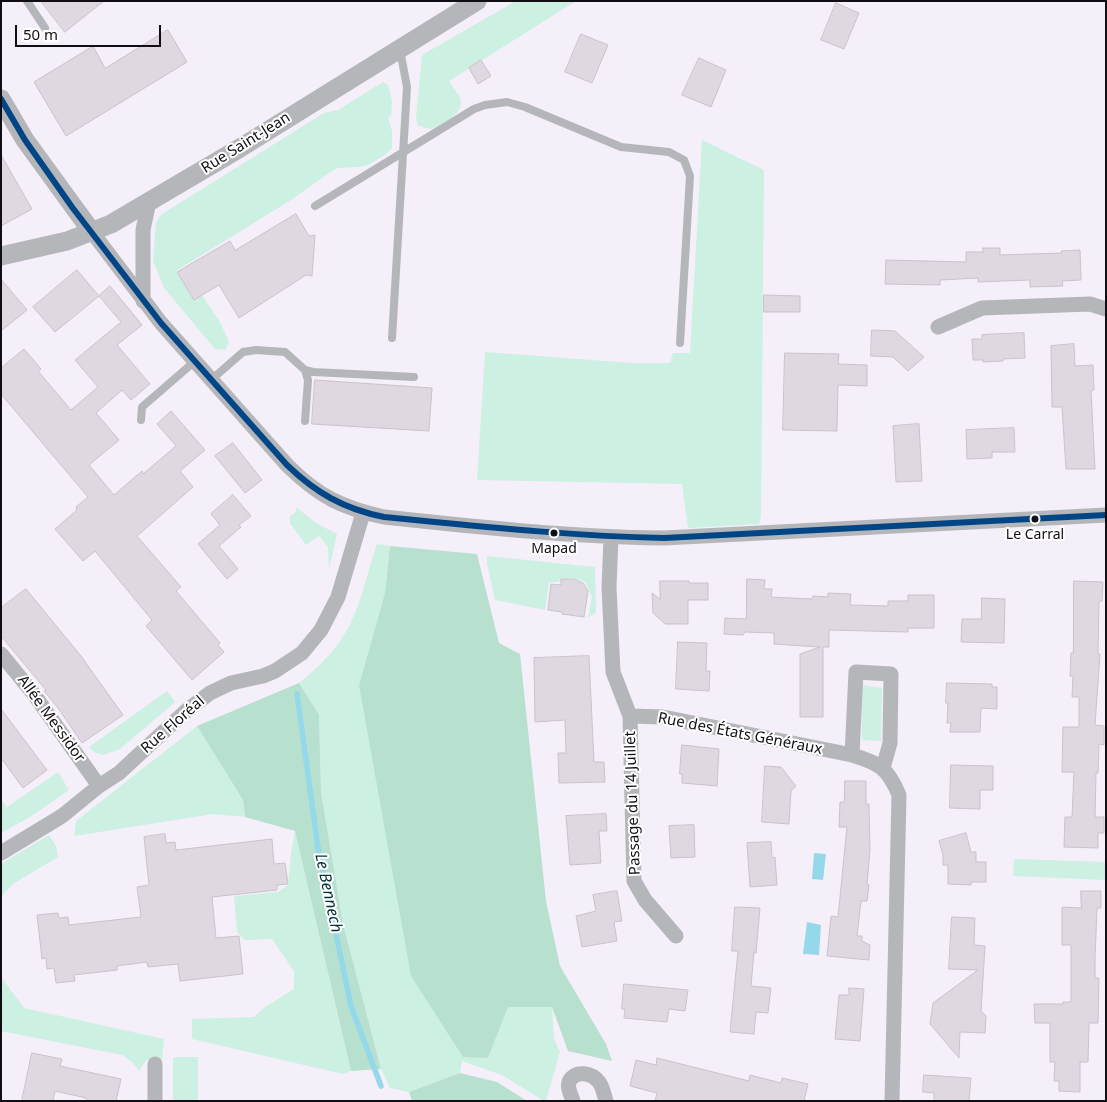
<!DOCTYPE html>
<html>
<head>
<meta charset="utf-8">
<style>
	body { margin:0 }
	#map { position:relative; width:1107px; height:1102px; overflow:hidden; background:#f5effa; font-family:"Noto Sans",sans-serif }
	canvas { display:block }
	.frame { position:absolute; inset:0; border:2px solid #110d14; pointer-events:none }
	.scale { position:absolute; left:15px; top:25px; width:146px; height:22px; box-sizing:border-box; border:2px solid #110d14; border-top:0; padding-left:6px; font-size:15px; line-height:18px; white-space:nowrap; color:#110d14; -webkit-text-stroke:4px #fff; paint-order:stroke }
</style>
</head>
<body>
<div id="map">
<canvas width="1107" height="1102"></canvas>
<div class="frame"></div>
<div class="scale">50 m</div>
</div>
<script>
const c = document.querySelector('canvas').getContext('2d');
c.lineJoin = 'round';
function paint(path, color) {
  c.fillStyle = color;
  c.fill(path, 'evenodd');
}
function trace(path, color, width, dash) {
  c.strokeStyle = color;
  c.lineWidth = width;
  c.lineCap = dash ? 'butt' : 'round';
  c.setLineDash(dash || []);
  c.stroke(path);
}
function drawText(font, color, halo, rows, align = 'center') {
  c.font = font + ' "Noto Sans",sans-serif';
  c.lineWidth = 4;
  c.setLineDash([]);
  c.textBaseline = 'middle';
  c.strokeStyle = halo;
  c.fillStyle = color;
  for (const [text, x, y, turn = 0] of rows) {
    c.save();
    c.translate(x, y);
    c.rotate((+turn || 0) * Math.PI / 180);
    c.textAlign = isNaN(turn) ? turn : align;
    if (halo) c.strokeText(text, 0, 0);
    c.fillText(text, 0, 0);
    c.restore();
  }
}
paint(new Path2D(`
	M516,1H576L449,81C452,86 457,92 460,98C465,115 442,123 432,129L418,126L416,118L422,55Z
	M383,82L388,85L392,101L391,116L388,118L392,131V148L385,155L368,165L358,167L338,168L329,173L291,200L176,271L194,299L202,295L220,322L229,342L225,350L215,349L164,288L153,261L156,222L162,214L324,113L338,110Z
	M702,140L764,170L761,517L759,524L688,528L682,484L477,480L485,352L632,363H670L673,353H690Z
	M296,507L316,523L337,534L329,569L328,547L319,536L306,545L290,523V516L296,512Z
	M377,544L390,546L385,593L359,685L488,1058L508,1007H552L554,1039L560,1052L546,1101H544L502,1075L462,1061L460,1073L409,1092L390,1088L381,1069L343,924L321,792L319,716L299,683C314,671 329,657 340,641C360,613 366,576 377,544Z
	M487,556L595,567L596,613L588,617L592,597L585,582L574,578H560L559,582H549L545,610L495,600L487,563Z
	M862,685L882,688L881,741L862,740Z
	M167,691L175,702L120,749L103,755L94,752L89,747Z
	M197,726L243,800L245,817L213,814L74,836L76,821Z
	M58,772L69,790L30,817L1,833V800L7,807Z
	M295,831L351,1071L343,1074L192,1039V1019L254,1017L265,1007L294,989V971L272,939L245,940L237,932L234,896L278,892L288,885L291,853Z
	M49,835L56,846L58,857L13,884L1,897V864Z
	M1014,859L1106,862V880L1013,876Z
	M1,977L24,1008L164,1039L162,1062L146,1060L139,1071L131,1061L122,1055L1,1031Z
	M177,1057H198V1101H173V1058Z`), '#ccf0e1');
paint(new Path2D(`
	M390,546L477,554L499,643L520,654L546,901L560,966L606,1044L612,1061L568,1051L552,1007H508L488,1058L463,1057L411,976L359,685L385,593Z
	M299,683L319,715L321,792L343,924L381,1069L351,1071L295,831L245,817L243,800L197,726Z
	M460,1073L497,1082L527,1101H412L409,1092Z`), '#b8e0cf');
paint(new Path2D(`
	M814,853L826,854L823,880L812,879Z
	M807,922L821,925L819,955L803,954Z`), '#94d8e9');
trace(new Path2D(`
	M297,694L318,848L351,1006L381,1086`), '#94d8e9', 5.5);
const building = new Path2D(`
	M41,1H104L65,32Z
	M836,3L859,13L844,49L821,40Z
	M168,30L187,62L66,136L34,82L93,46L105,68Z
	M581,34L608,45L592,83L565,72Z
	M699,58L726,70L711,107L682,95Z
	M481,60L491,76L478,84L469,68Z
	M1,155L32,209L1,226Z
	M296,214L309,236L315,235L312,276L306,275L239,318L219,285L194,300L177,272L230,241L235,250Z
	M983,248H1000V255L1062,253L1061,251L1080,250L1081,280L1062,281L1063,286L1030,287V280L978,282V278L940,280V285L885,284L886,260L966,262V252H983Z
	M77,270L99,296L55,332L33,307Z
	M1,279L27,310L1,331Z
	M110,286L142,325L117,345L150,384L131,400L122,390L96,413L119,440L89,465L114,495L142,471L143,474L176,446L157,424L171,411L205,450L180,471L193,487L137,536L181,587L176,591L220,643L218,645L224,652L192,680L146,626L152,620L95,551L83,561L55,529L77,510L76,507L88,497L1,394V368L24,349L41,369L38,371L71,410L98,387L75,360L121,322L99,296Z
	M764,295L800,296V312H764Z
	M872,330L895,331L924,357L908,371L893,357L871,356Z
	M1024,333L1025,358L1003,359V361L983,362V360H973L972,339H982V335Z
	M1074,344L1075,366L1093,365L1094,390L1091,391L1095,469H1066L1062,407H1052L1051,346Z
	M785,353L839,354L838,364L867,365V386L838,385L837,431L783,430Z
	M315,380L432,388L429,431L312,424Z
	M919,424L922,481L896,482L893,426Z
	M1014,428L1015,452H992V458L967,459L966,430Z
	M233,443L262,480L245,493L215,456Z
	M233,495L251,516L239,525L241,527L219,546L238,569L227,579L198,544L220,525L211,514Z
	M561,579H574L583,583L588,591L584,617L562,614V612L548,610L551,584L561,585Z
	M747,579L765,580L764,589H772L771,597L812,599L813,596L828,597V593L851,594L850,605L888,606V601H908V595H934V628H908V632L829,630V647H823V717H800V654L820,647L774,644V633L745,632L743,635L724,634L725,618L746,619Z
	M660,581H689V583H708V600H688V624H665L653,613L652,593L660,599Z
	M1074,581L1103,582L1102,601H1099L1098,654H1100L1095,725L1104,726V745L1099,744L1098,773H1096L1095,817H1104V833H1098V848L1064,847L1065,817H1072L1074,772H1062L1063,727H1079V697H1072L1073,676H1070L1071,653H1073Z
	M26,589L81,656L123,715L82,743L58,708L44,691L46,690L1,636V608Z
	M982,598L1005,599L1004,643L961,642L962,619H981Z
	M678,642L707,643L706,671H710L709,691L676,689Z
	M589,656L594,762H604L605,782L559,783L558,753H566L565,720L535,722L534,658Z
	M947,683L992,684V687H997V709L981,708L980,732H950L951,723H947L948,703H946Z
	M1,709L47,770L23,788L1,758Z
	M682,745L719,749L717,786L682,783V774H680Z
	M951,765L993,766V790H980V809L950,808Z
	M765,766L781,767L796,786L791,791L789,824L762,822Z
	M845,781H866V804H869L870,850L867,884L869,885L867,901H861L857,936H862V941L870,945L869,960L827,956L831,916L838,917L847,827H839L840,802H844Z
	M606,814L607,831H599L601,863L570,865L566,816Z
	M694,825L695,857L671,858L669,826Z
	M966,833L971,852H976V862H986V882H971V885L948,884V865H943V855L939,841Z
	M165,834L166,843L175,842L176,850L272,839L274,864L285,863L288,884L277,885V890L212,897L216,938L239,936L243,974L180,981L178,964L148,967L147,962L117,966V970L74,975L75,981L56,983L54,968L47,969L46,958L42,959L37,915L58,913L59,918L68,917L69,925L141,917L137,887L149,885L144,837Z
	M771,842L772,858L775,857L777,885L750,887L747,843Z
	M617,891L622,921L614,922L617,941L582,947L576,916L596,911L593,895Z
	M1081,891H1101V908H1097L1095,958V978H1099L1098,1023H1089L1088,1062H1080V1092L1059,1091V1081H1054L1055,1062H1050V1023H1035L1034,1004H1063V1002H1071V945H1062V907L1081,908Z
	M735,907L760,908L756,953L754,952L751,986L771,988L768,1013L756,1012L754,1034L730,1032L738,951H732Z
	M952,917L975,918L974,945L985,946L981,1011L986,1016L985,1033L960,1032L959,1058L930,1024L933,1003L978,970L949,969Z
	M624,984L688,990L685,1011L669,1009L667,1022L624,1018L625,1009H622Z
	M849,988L864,989L860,1041L835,1039L839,995H849Z
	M32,1053L62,1059L60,1066L121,1079L116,1101H86V1098L55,1091L53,1101H22Z
	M657,1058L749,1081L750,1075L781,1083L782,1078L808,1084L804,1101H655L657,1093L630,1086L636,1060L656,1065Z
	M924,1075L971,1078L969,1101H934V1093L923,1092Z`);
paint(building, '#e0d8e0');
trace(building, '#cac2ca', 1);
trace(new Path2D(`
	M27,1L45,28
	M315,206L474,109L485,105L507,102L525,107L621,147L669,152L684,160L690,176L680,343
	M392,338L407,87L400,50
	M305,370L308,380L305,421
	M211,380L243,352L256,350L285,352L305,370L313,372L414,377
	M141,420L142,407L194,362`), '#b4b6b9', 8);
trace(new Path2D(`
	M92,232L161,323L287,465C318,496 342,508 384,517C477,527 570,537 664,538L1106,515
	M143,301V230L149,202
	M938,327L982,308L1090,304L1106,309
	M611,537L609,587L613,672L630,716L663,717L852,755C879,763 888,768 899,795L892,1101
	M1,654L33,693L99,786
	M630,716L634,881L645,900L676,936
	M852,755L856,672L891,674L890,743L883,768
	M1,853L62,816L99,786L119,773L186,711L210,693L231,683L263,676L275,671L302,653L321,630L338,597L363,513
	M155,1101V1064
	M573,1101C571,1095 567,1088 569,1082C575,1069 592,1073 599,1082C603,1087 604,1095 606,1101`), '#b4b6b9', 15);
trace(new Path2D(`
	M1,99L25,140L92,232
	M1,256L67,241L111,224L240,148L477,1`), '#b4b6b9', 19);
trace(new Path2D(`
	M1,99L25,140L72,207L161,323L287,465C316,493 344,509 384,517C477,526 570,536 664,538L1106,515`), '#004687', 6);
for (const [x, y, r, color] of [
	[1035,519,4.5,"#110d14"],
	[554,533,4.5,"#110d14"]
]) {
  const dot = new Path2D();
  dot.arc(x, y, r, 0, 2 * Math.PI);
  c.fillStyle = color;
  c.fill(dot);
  trace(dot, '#fff', 2);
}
drawText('14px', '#110d14', '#fff', [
	["Le Carral",1035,535],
	["Mapad",554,549]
]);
drawText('15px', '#110d14', '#fff', [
	["Rue Saint-Jean",246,143,-32],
	["Allée Messidor",51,719,54],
	["Rue Floréal",173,725,-41],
	["Rue des États Généraux",740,734,11],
	["Passage du 14 Juillet",633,803,-92]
]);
drawText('italic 16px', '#003038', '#fff', [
	["Le Bennech",328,893,78]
]);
</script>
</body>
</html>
